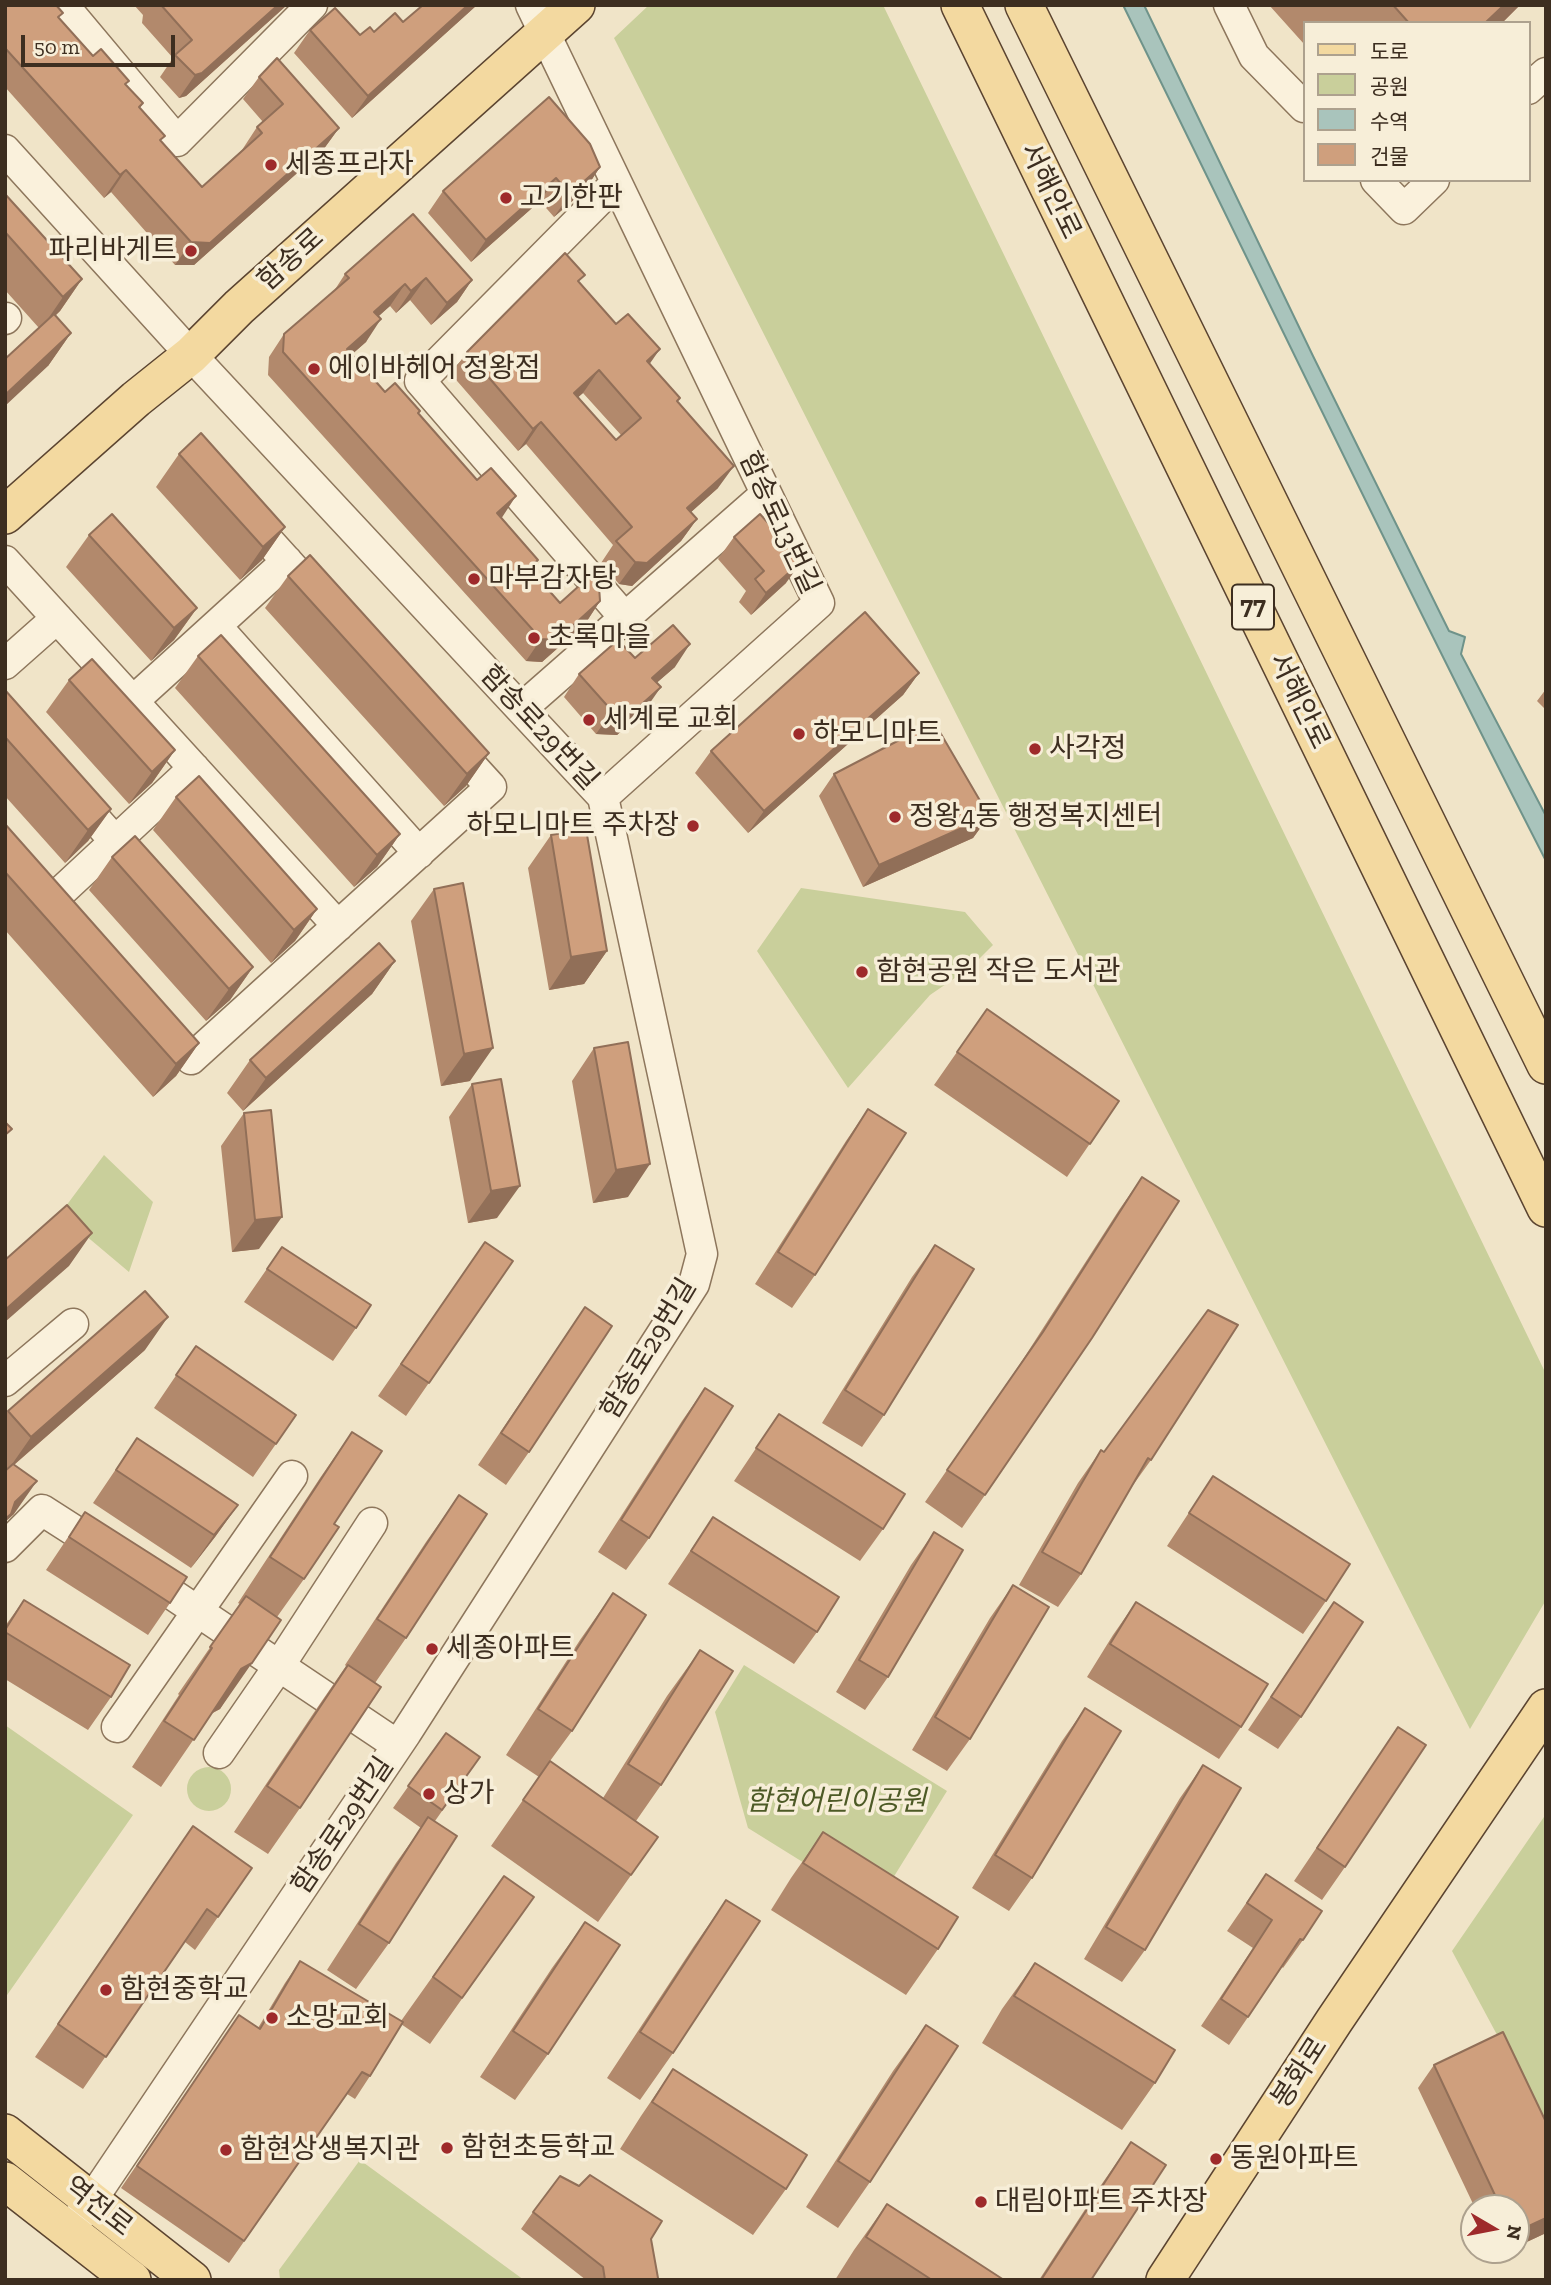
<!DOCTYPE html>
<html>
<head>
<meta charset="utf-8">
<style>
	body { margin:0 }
	#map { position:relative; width:1551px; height:2285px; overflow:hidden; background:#f0e4c8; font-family:"Zilla Slab","Noto Sans KR",serif }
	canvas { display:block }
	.frame { position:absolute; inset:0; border:7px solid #3d2e20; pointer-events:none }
	.legend { position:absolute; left:1303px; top:21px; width:228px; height:161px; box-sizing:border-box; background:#f7eed8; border:2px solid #ada18e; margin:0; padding:9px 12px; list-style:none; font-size:21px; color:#3d2e20 }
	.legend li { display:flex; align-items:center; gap:14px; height:35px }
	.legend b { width:35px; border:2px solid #ada18e }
	.north { position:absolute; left:1460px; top:2194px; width:70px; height:70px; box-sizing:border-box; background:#f7eed8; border:2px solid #ada18e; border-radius:50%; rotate:100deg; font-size:19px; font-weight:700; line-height:28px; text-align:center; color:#3d2e20 }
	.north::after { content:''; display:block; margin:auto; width:24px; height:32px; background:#9e2a2b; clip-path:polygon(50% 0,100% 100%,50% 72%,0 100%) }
	.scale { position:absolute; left:21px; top:35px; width:154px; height:32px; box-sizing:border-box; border:4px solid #3d2e20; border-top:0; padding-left:9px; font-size:21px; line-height:24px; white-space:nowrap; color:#3d2e20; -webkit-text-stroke:5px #f7eed8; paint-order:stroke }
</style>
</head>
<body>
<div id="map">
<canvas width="1551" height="2285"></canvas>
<div class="frame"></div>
<ul class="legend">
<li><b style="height:9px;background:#f3d9a0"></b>도로</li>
<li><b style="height:19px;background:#c9cf9b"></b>공원</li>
<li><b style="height:19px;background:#a9c4bc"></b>수역</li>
<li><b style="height:19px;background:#cf9f7d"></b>건물</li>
</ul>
<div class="north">N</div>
<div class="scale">50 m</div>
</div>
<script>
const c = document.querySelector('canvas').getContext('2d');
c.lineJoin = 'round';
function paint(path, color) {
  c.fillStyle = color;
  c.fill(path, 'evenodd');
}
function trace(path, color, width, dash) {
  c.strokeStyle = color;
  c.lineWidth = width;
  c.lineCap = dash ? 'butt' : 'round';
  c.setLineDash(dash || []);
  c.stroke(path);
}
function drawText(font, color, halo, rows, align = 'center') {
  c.font = font + ' "Zilla Slab","Noto Sans KR",serif';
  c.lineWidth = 7;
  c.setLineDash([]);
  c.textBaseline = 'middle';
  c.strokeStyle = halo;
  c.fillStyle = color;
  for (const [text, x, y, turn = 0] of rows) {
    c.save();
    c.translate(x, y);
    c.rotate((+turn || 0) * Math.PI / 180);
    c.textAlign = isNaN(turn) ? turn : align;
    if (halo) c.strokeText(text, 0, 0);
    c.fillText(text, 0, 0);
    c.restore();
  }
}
paint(new Path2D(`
	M649,5H883L1546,1374V1600L1470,1729L614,38Z
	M801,888L965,912L993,945L971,967L930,995L848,1088L757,951Z
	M104,1155L153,1202L129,1272L60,1214Z
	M744,1665L947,1791L875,1907L748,1828L715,1712Z
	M5,1725L133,1815L5,1998Z
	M187 1789a22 22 0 1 1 44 0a22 22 0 1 1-44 0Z
	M1546,1814V2126L1452,1951Z
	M360,2160L524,2280H280L279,2270Z`), '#c9cf9b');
const water = new Path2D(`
	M1123,5H1144L1313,356L1449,631L1465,637L1461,654L1546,816V861C1401,578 1264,291 1123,5Z`);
paint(water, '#a9c4bc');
trace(water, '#6f938a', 2);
const minor = new Path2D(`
	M63,5L177,141L312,5
	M531,5L819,603L603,797
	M1229,5L1254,56L1304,107
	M1528,89L1546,73
	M5,150L191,355L603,797L702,1254L694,1284L406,1733L91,2201L69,2230
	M1376,180L1404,209L1434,180
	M616,183L420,381L625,618
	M5,319L6,318
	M245,515L322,600
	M5,561L338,926
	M216,626L419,853
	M5,664L57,618
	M133,701L287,561
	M521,709L766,494
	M73,794L147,877
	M51,901L194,768
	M163,1027L191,1059L491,787L449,741
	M5,1381L73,1324
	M5,1547L42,1510L106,1551
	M142,1574L397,1745
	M117,1727L292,1476
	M219,1753L279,1666L372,1523`);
const major = new Path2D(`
	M960,5L1546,1208
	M1024,5L1546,1065
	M5,515L136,399L191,355L239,307L576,5
	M5,2133L192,2280
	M5,2181L132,2280
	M1165,2280L1334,2021L1546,1708`);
trace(minor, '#8d765c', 33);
trace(major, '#5b4430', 40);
trace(minor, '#faf1dc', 30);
trace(major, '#f3d9a0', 37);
paint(new Path2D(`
	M5,5L59,18L93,56L126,85L143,103L140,108L161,141L202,187L242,150L257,127L263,122L243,99L259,77L339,128L323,150L194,265H175L111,192L104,198L5,87Z
	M134,5H287L186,96L179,98L160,77L173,58L142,23L143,15Z
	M423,5H477L352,118L294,53L310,30L360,35L403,22Z
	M1269,5H1520L1502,23H1304V44Z
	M600,167L585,190L554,217L540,201L471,262L428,213L443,191Z
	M5,194L82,279L60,311L55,316L71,333L48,366L39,328L5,290Z
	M345,274L472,280L457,302L431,325L410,300L396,313L390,306L378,316L366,342L352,354L385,392L418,413L501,518L531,570L560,603L600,601L585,624L542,662L526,661L268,375L269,357L284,334L334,291Z
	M579,283L650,364L678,402L718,488L691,512L697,519L681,541L632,586L619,584L601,563L613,545L526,444L518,451L451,374L467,352ZM583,393L621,435L616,440L578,397Z
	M179,454L285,527L262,560L240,580L156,487Z
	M89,535L197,608L174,640L151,661L66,567Z
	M734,537L786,583L751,615L739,602L746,591L718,559Z
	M288,576L489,753L466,786L444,806L265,608Z
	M198,656L400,834L377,867L354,887L175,688Z
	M635,658L675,667L656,683L645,710L617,735L596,734L564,697L579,674Z
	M919,673L903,695L748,833L695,773L711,751Z
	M69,680L175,750L152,783L129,804L46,712Z
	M1546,689V710L1537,701Z
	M5,690L111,809L88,841L65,863L5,796Z
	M834,774L989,816L973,838L863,887L819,796Z
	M176,797L317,909L295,941L271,963L153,830Z
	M5,824L199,1043L176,1076L153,1097L5,930Z
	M551,835L607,951L584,984L549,990L528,868Z
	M112,857L253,967L230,1000L206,1021L89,890Z
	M434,889L470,1081L441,1086L411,921Z
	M395,961L372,994L243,1111L227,1093L250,1060Z
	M987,1009L1119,1101L1067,1177L934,1085Z
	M594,1048L628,1197L593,1203L572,1081Z
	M472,1084L497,1218L468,1223L449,1117Z
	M868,1109L815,1275L792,1308L755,1284L846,1141Z
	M244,1113L259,1249L232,1252L221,1146Z
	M1142,1177L985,1495L962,1528L925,1502L1020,1364L1119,1210Z
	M485,1242L513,1261L406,1416L378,1396Z
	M935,1245L884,1415L862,1447L822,1423L912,1277Z
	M282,1247L356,1328L333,1361L244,1302Z
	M585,1307L529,1452L506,1485L478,1465Z
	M1238,1325L1151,1460L1128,1492L1081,1574L1058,1607L1019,1585L1078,1483L1101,1450L1104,1452Z
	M196,1346L296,1415L253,1477L154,1408Z
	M145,1350L14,1465V1514L5,1522V1471L7,1469L5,1466V1415L8,1411Z
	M705,1388L649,1538L626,1570L598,1552L682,1421Z
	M779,1414L883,1529L860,1561L734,1481Z
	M352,1432L334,1524L304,1579L277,1617L220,1709L211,1714L161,1787L132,1767L179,1695L178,1694L240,1604L238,1603L320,1478Z
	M137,1438L238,1505L215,1537L191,1568L93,1503Z
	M1213,1476L1326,1601L1303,1634L1167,1546Z
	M459,1495L406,1638L375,1683L300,1808L268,1854L234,1832L315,1711L346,1666L345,1665L426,1542Z
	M85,1512L170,1603L148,1635L46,1570Z
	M713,1517L817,1632L794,1664L668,1584Z
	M934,1532L888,1677L865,1710L836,1692L911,1565Z
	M1013,1585L970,1739L947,1771L912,1750L990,1618Z
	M613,1593L572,1731L550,1761L603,1798L667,1696L700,1650L661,1785L636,1821L658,1837L598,1922L491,1846L539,1777L506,1755L580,1640Z
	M24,1600L111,1697L88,1730L5,1679V1626Z
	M1136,1602L1241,1727L1219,1759L1087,1677L1113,1635Z
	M1334,1602L1301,1717L1278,1749L1248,1730Z
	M1085,1708L1032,1878L1009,1911L972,1888L1062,1741Z
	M1398,1727L1345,1867L1322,1900L1294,1881Z
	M446,1733L480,1757L435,1821L389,1943L356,1989L327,1970L396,1863L421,1828L393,1808Z
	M1203,1765L1145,1950L1122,1982L1084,1959L1180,1798Z
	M823,1832L938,1949L906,1995L771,1910L791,1878Z
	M170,1859L252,1868L195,1950L185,1942L83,2089L35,2057Z
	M1266,1874L1303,1940L1283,1968L1282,1967L1229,2045L1201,2026L1253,1948L1227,1931Z
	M504,1876L534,1897L430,2044L401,2024L370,2076L355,2099L347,2094L229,2263L121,2188L239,2015L258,2028L285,1983L300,1961L401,2021Z
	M726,1900L673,2053L640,2100L607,2078L694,1946Z
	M585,1922L548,2054L515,2100L480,2077L552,1968Z
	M1035,1963L1155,2083L1122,2130L982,2043L1002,2009Z
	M926,2025L870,2182L838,2228L806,2207L893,2071Z
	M1434,2065L1546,2122V2233L1516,2247V2208H1475L1418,2088Z
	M673,2069L786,2189L753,2235L620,2149L641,2116Z
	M1131,2142L1091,2280H1039L1099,2188Z
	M887,2204L1004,2280H835L854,2250Z
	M533,2212L657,2280H586L521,2229Z
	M1495,2250H1510L1498,2256Z`), '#b2896c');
paint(new Path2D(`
	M278,5H287L186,96L179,98L195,75Z
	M468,5H477L352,118L368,96Z
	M1504,5H1520L1502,23H1485Z
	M339,128L323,150L194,265H175L191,242Z
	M600,167L585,190L554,217L570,194Z
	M126,170L111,192L104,198L120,175Z
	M556,178L540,201L471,262L486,240Z
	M426,278L410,300L396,313L411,291Z
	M82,279L60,311L41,329L63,297Z
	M472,280L457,302L431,325L447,303Z
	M405,284L390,306L359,334L374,312Z
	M381,319L366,342L332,372L347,349Z
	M71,333L48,366L5,406V395Z
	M660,349L644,372L647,361Z
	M599,370L583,393L558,415L574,393Z
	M541,422L526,444L518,451L533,429Z
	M734,466L718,488L671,530L687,508Z
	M516,496L501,519L497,513Z
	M697,519L681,541L632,586L619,584L635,562Z
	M285,527L262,560L240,580L263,547Z
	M802,561L786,583L751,615L766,593Z
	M600,601L585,624L542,662L526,661L541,639Z
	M197,608L174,640L151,661L174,628Z
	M690,644L675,667L637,700L652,678Z
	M919,673L903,695L748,833L764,811Z
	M661,687L645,710L617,735L596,734L612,711Z
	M175,750L152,783L129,804L152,772Z
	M489,753L466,786L444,806L467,774Z
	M111,809L88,841L65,863L88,830Z
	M989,816L973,838L863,887L879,865Z
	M400,834L377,867L354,887L377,855Z
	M317,909L295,941L271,963L294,930Z
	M607,951L584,984L549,990L571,957Z
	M395,961L372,994L243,1111L266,1078Z
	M253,967L230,1000L206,1021L229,989Z
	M199,1043L176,1076L153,1097L176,1064Z
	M493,1048L470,1081L441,1086L464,1054Z
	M650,1164L628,1197L593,1203L616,1170Z
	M520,1186L497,1218L468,1223L491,1191Z
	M282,1217L259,1249L232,1252L255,1220Z
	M92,1233L69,1266L5,1322V1310Z
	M168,1317L145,1350L8,1470L31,1437Z
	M37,1481L14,1514L5,1522V1517L15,1502Z
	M238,1505L215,1537L191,1568L214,1535Z
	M252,1663L220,1709L208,1715L241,1669Z
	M1546,2218V2233L1516,2247V2232Z
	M1502,2250H1510L1498,2256Z`), '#916f58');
const building = new Path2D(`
	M5,5H56L63,13L58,17L93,56L101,49L129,81L125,84L143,103L139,107L165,136L160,140L202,187L262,133L257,127L283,104L259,77L277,58L339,128L210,243L191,242L126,170L120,175L5,48Z
	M161,5H278L202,73L195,75L175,55L192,40Z
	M423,5H468L368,96L310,30L335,8L360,35L370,27L374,32L395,13L403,22Z
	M1393,5H1504L1485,23H1409Z
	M549,97L590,144L600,167L570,194L556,178L486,240L443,191Z
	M5,194L82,279L63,297L5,232Z
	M413,214L472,280L447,303L426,278L411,291L405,284L374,312L381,319L347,349L385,392L395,383L420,411L418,413L477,480L491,468L516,496L497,513L538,560L529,568L560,603L590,576L599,586L600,601L557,640L541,639L283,352L284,334L349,278L345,274Z
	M565,253L585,275L578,281L616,324L628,314L660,349L647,361L680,398L677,401L734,466L687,508L697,519L647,563L635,562L616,541L632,527L541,422L533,429L467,352ZM599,370L641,418L616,440L574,393Z
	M54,314L71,333L5,395V359Z
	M201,433L285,527L263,547L179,454Z
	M112,514L197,608L174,628L89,535Z
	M760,514L802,561L766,593L755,579L764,571L734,537Z
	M310,555L489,753L467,774L288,576Z
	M865,612L919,673L764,811L711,751Z
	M673,625L690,644L652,678L661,687L633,712L612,711L579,674L618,640L635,658Z
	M221,635L400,834L377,855L198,656Z
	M92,659L175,750L152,772L69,680Z
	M5,690L111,809L88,830L5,737Z
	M934,722L989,816L879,865L834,774Z
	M199,776L317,909L294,930L176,797Z
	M5,824L199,1043L176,1064L5,872Z
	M586,829L607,951L571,957L551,835Z
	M135,836L253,967L229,989L112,857Z
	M463,883L493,1048L464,1054L434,889Z
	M379,943L395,961L266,1078L250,1060Z
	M987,1009L1119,1101L1090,1144L957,1052Z
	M628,1042L650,1164L616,1170L594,1048Z
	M501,1079L520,1186L491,1191L472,1084Z
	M868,1109L906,1133L815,1275L778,1252Z
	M271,1110L282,1217L255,1220L244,1113Z
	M5,1122L12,1129L5,1135Z
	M1142,1177L1179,1201L1092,1338L985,1495L947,1470L1043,1332Z
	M67,1205L92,1233L5,1310V1260Z
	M485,1242L513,1261L429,1383L401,1364Z
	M935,1245L974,1269L884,1415L845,1390Z
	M282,1247L371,1305L356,1328L267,1269Z
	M145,1291L168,1317L31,1437L8,1411Z
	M585,1307L612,1326L529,1452L501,1433Z
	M1208,1310L1238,1325L1151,1460L1148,1458L1081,1574L1042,1552L1101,1450L1104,1452Z
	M196,1346L296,1415L276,1444L176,1375Z
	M705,1388L733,1406L649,1538L621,1520Z
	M779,1414L905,1494L883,1529L756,1448Z
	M352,1432L382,1451L334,1524L339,1527L304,1579L270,1557Z
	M137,1438L238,1505L214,1535L116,1470Z
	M13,1464L37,1481L15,1502L11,1514L5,1519V1471Z
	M1213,1476L1350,1564L1326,1601L1189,1513Z
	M459,1495L487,1514L406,1638L377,1619Z
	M85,1512L187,1577L170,1603L69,1537Z
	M713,1517L839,1597L817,1632L691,1551Z
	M934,1532L963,1550L888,1677L859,1660Z
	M1013,1585L1049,1607L970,1739L935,1717Z
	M613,1593L646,1615L572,1731L538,1709Z
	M246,1596L281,1620L252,1663L241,1669L194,1740L164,1721L212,1648L210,1647Z
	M24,1600L130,1665L111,1697L5,1632V1630Z
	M1136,1602L1268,1684L1241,1727L1110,1644Z
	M1334,1602L1363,1622L1301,1717L1271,1697Z
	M700,1650L733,1671L661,1785L628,1764Z
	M348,1665L381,1687L300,1808L267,1786Z
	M1085,1708L1121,1731L1032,1878L995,1855Z
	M1398,1727L1426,1745L1345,1867L1317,1848Z
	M446,1733L480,1757L442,1810L408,1786Z
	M550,1761L658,1837L631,1875L523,1800Z
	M1203,1765L1241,1788L1145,1950L1106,1927Z
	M428,1817L457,1836L389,1943L359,1924Z
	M193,1826L252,1868L218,1917L207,1909L106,2057L58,2024Z
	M823,1832L958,1917L938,1949L803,1863Z
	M1266,1874L1322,1911L1303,1940L1300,1939L1248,2017L1221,1999L1272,1920L1247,1903Z
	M504,1876L534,1897L462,1998L433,1977Z
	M726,1900L760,1921L673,2053L640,2032Z
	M585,1922L620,1945L548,2054L513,2031Z
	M300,1961L403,2022L370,2076L362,2072L244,2241L137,2166L239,2015L260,2029Z
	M1035,1963L1175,2050L1155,2083L1014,1996Z
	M926,2025L958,2046L870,2182L838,2161Z
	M1503,2032L1546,2122V2218L1516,2232V2208H1501L1434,2065Z
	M673,2069L807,2155L786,2189L652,2102Z
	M1131,2142L1166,2165L1091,2280H1041Z
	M590,2175L662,2221L651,2239L658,2278L657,2280H605L603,2267L533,2212L560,2176L579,2186Z
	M887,2204L1004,2280H932L866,2237Z`);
paint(building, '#cf9f7d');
trace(building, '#916f58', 2);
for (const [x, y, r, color] of [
	[271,165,7,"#9e2a2b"],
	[506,198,7,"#9e2a2b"],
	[191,251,7,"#9e2a2b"],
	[314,369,7,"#9e2a2b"],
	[474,579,7,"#9e2a2b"],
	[534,638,7,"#9e2a2b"],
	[589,720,7,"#9e2a2b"],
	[799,734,7,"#9e2a2b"],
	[1035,749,7,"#9e2a2b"],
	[895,817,7,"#9e2a2b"],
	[693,826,7,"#9e2a2b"],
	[862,972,7,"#9e2a2b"],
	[432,1649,7,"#9e2a2b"],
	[429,1794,7,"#9e2a2b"],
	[106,1990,7,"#9e2a2b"],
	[272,2018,7,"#9e2a2b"],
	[447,2148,7,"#9e2a2b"],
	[226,2150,7,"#9e2a2b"],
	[1216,2159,7,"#9e2a2b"],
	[981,2202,7,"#9e2a2b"]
]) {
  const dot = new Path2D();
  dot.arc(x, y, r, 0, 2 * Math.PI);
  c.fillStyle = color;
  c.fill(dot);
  trace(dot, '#f7eed8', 2.5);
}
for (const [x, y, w] of [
	[1253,607,42]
]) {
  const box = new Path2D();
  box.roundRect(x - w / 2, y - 22.5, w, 45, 5);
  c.fillStyle = '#f7eed8';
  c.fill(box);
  trace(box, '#3d2e20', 2);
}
drawText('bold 26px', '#3d2e20', null, [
	["77",1253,607]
]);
drawText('28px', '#3d2e20', '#f7eed8', [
	["세종프라자",285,165],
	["고기한판",520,198],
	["파리바게트",177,251,"right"],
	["에이바헤어 정왕점",328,369],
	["마부감자탕",488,579],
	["초록마을",548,638],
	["세계로 교회",603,720],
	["하모니마트",813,734],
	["사각정",1049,749],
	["정왕4동 행정복지센터",909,817],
	["하모니마트 주차장",679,826,"right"],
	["함현공원 작은 도서관",876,972],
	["세종아파트",446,1649],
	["상가",443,1794],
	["함현중학교",120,1990],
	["소망교회",286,2018],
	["함현초등학교",461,2148],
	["함현상생복지관",240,2150],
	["동원아파트",1230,2159],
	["대림아파트 주차장",995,2202]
], 'left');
drawText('28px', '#3d2e20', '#f7eed8', [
	["서해안로",1050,191,64],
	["함송로",291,260,-42],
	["함송로13번길",779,523,65],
	["서해안로",1299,701,64],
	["함송로29번길",539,728,47],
	["함송로29번길",649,1349,-59],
	["함송로29번길",343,1826,-56],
	["봉화로",1300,2073,-57],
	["역전로",98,2207,38]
]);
drawText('italic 28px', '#4d5a26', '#f7eed8', [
	["함현어린이공원",836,1802]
]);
</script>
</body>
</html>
